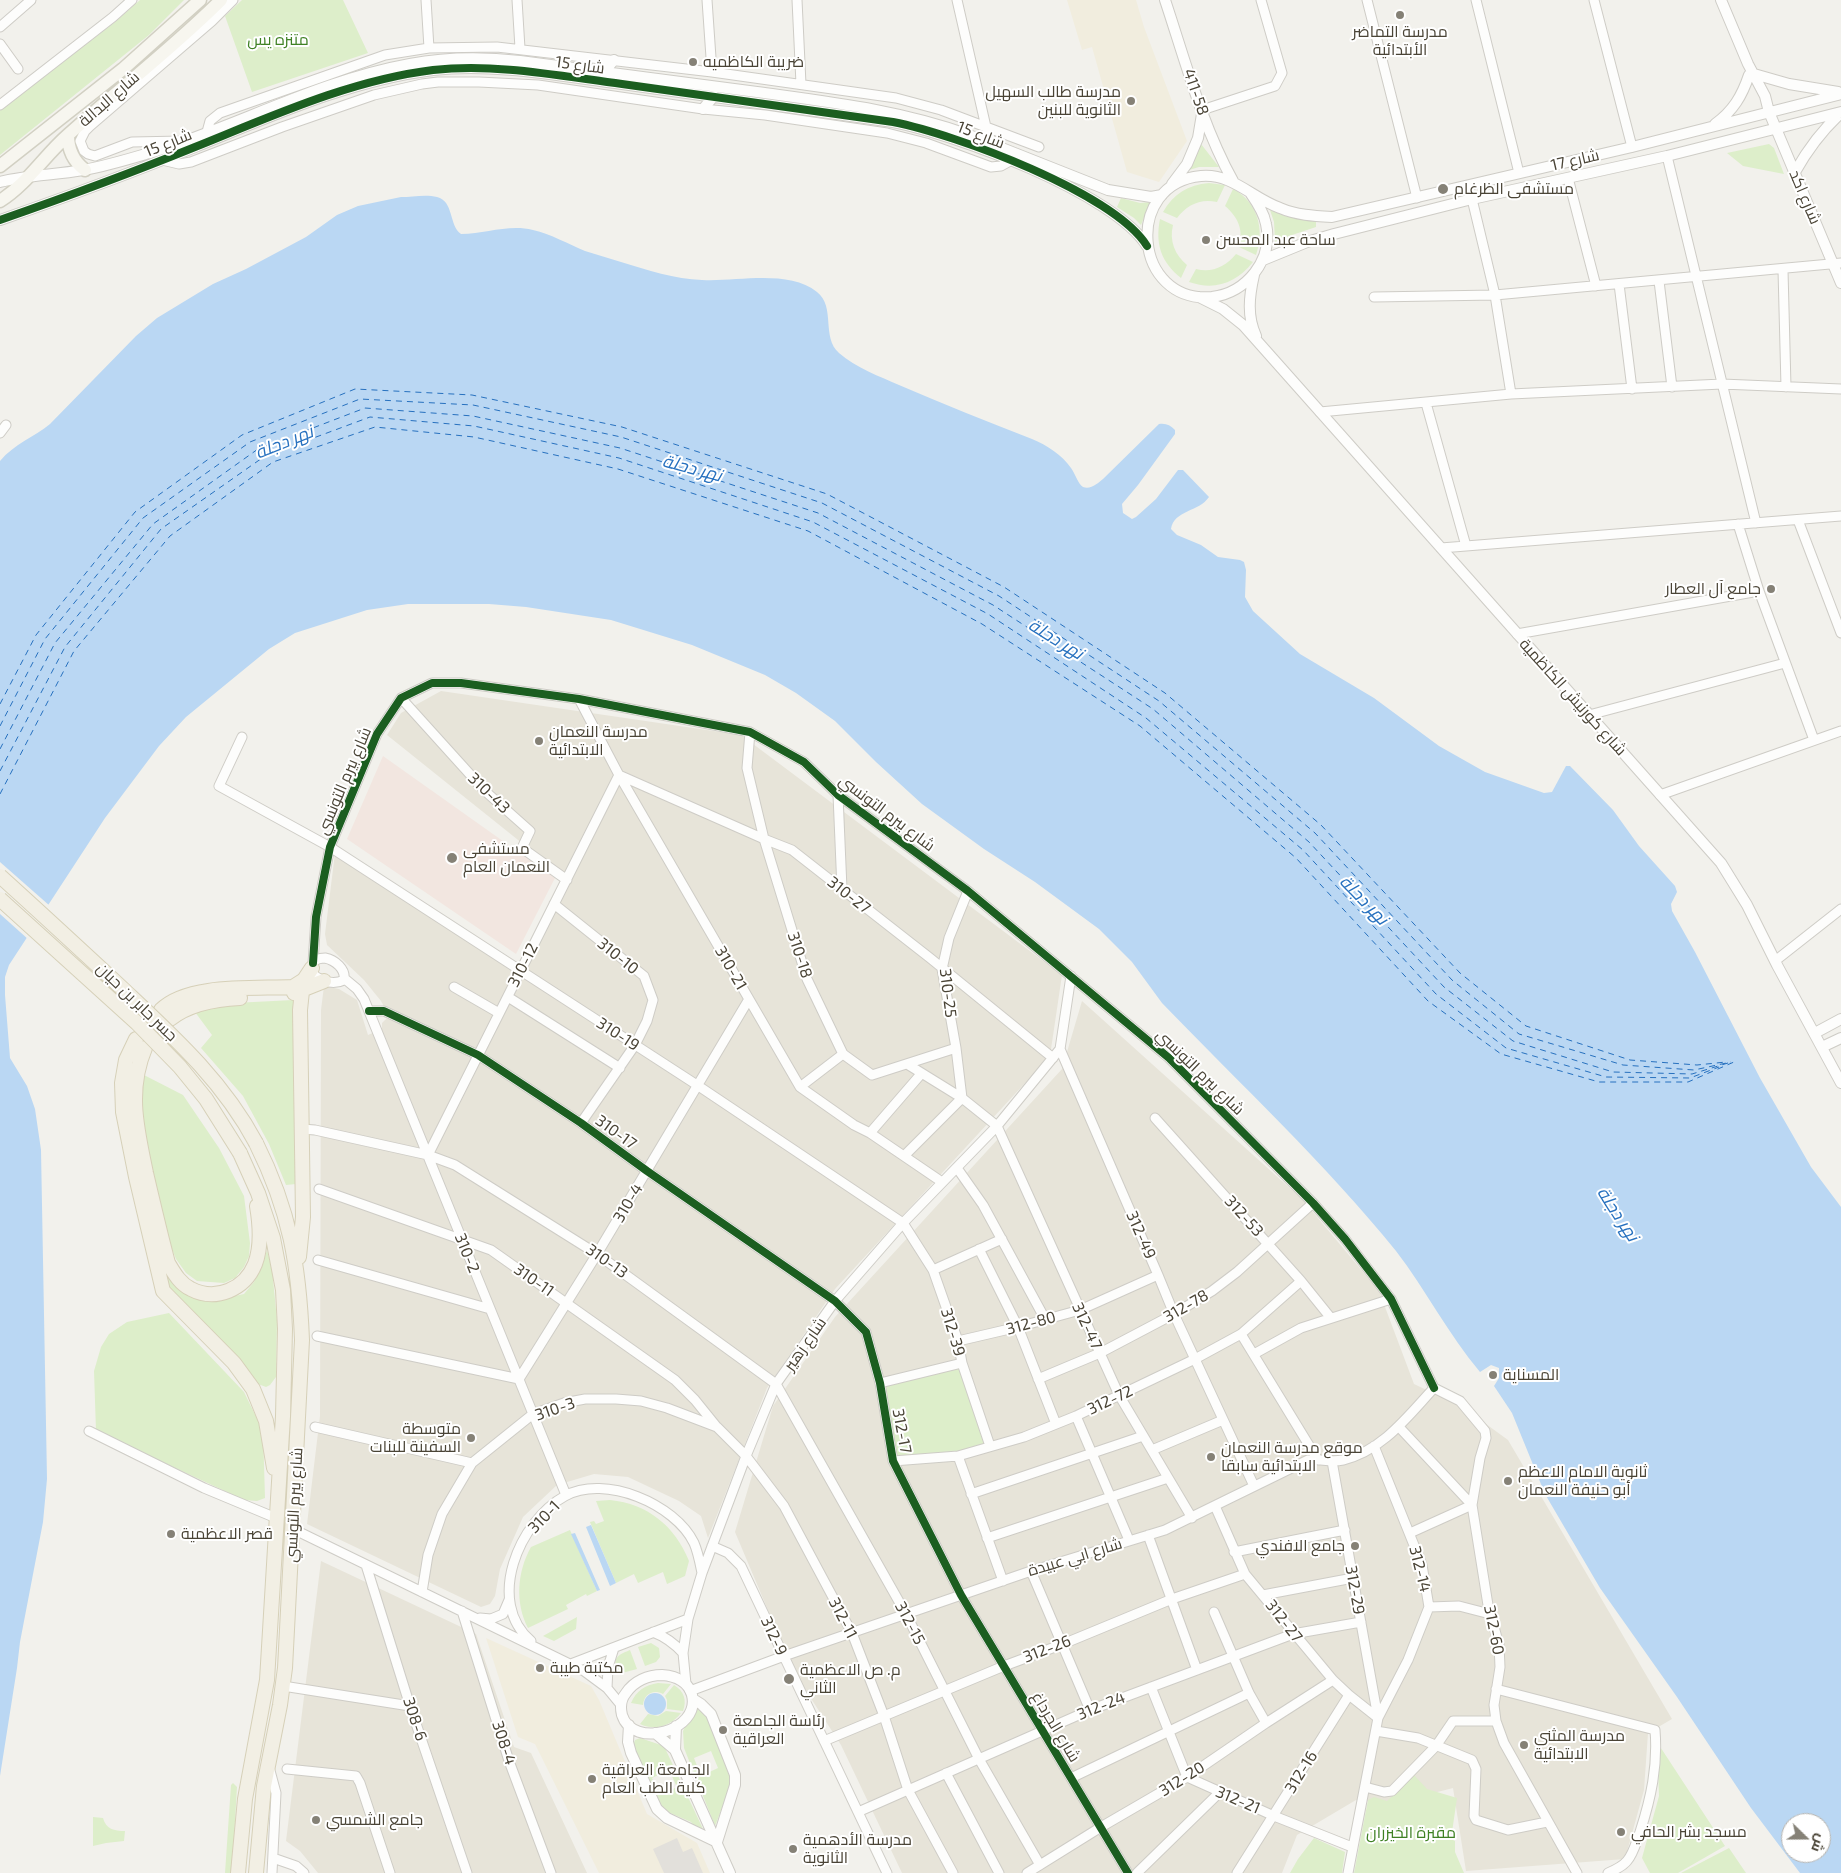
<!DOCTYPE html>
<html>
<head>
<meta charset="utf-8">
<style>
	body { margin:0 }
	#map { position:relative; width:1841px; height:1873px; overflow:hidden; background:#f2f1ec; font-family:"Exo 2",Cairo,sans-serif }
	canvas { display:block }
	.north { position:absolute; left:1781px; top:1813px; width:50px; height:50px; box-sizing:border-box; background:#fff; border:1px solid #b7b4af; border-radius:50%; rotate:112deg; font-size:14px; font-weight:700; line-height:20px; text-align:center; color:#4a4436 }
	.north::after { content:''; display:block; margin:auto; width:18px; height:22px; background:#858176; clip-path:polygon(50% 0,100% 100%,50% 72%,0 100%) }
</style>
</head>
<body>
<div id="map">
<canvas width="1841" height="1873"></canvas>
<div class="north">ش</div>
</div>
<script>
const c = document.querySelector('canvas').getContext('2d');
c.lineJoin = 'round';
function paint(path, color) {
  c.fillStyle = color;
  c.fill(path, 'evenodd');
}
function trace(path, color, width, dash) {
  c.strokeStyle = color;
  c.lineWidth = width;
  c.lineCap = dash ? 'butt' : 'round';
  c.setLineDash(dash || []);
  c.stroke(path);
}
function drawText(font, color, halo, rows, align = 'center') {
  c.font = font + ' "Exo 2",Cairo,sans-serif';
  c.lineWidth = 4;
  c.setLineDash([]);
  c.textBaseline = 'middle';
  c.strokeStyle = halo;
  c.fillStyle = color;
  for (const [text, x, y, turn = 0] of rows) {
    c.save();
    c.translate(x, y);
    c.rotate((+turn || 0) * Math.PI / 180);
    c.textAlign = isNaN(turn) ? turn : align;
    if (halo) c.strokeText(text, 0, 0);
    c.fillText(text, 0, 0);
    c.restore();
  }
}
paint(new Path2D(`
	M441,691L741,735L1062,975L1050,1056L835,1289L767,1388L708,1538L701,1516L679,1501L628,1477L594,1474L557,1485L523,1517L500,1569L495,1596L490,1604L481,1607L307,1524L320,1416L321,1010L324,986L339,989L357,1000L368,1035L382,1029V1023L386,1019L390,1018L381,1001L364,980L327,945L325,934L335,853L524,968L568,880L387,735L401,713Z
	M1082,1001L1302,1199L1379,1291L1414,1384L1464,1408L1508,1440L1672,1719L1648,1733L1644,1790L1625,1859L1466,1871L1453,1788L1391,1804L1356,1800L1297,1835L1282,1873H902L841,1745L794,1672L735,1532L773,1406L835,1317L1062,1069Z
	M321,1561L476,1634L514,1747L531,1753L587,1873H318L300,1851L286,1841Z`), '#e7e4d9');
paint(new Path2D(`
	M1067,0H1136L1144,27L1187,141L1159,182L1127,172L1092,47L1082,50Z
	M486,1638L591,1686L599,1700L647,1814L697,1843L710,1873H599L535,1744L518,1737Z`), '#f1edde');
paint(new Path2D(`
	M383,756L555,878L516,954L347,839Z`), '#f2e6e0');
paint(new Path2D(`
	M140,0H184L149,35L0,155V108L17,97L115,22Z
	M242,0H343L368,53L252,92L225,16Z
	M1201,144L1219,167H1199L1189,170Z
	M1769,144L1774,148L1784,174L1743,166L1727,153Z
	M1209,183L1225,185L1217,202C1200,198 1187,205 1177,218L1163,212C1173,194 1188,185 1209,183Z
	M1233,189C1258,202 1265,230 1256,255L1239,247C1244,230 1238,217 1225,206Z
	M1121,198L1140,203L1150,202L1141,225L1134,218L1117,207Z
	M1270,210L1285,216L1316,221V227L1289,236L1275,242L1274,222Z
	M1160,219L1173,225C1169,241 1175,255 1187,265L1181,278C1161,262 1155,244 1160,219Z
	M1236,254L1253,262C1236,283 1215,291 1189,282L1196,269C1212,273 1225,267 1236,254Z
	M293,1000L296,1184L286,1185L269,1144L243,1096L201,1048L212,1035L195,1012L234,1003Z
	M142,1074L183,1095L219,1148L244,1196L250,1243L249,1256L244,1267L235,1278L224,1283L197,1281L186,1273L176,1259L170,1244L142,1124Z
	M267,1250L272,1269L277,1320L276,1377L270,1385L266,1387L258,1384L246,1367L169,1289L165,1273L178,1288L230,1297L244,1294L254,1282L262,1267Z
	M169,1313L244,1392L263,1431L265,1498L257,1501L244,1500L96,1431L94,1371L101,1347L109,1334L127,1322Z
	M957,1364L967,1374L990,1446L958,1456L893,1461L880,1383Z
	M610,1500C648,1504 675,1526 689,1561L685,1576L667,1584L663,1572L638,1583L634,1574L616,1583L590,1522L594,1521L596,1524L604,1521L596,1501Z
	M570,1530L597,1591L587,1596L586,1594L566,1605L568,1609L528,1628C515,1603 517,1572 531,1547Z
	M577,1617L576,1629L554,1641L543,1636Z
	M651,1643L659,1648L660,1657L656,1662L645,1666L638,1647Z
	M630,1650L637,1669L622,1673L616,1668C613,1656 621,1654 630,1650Z
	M658,1683L671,1684L663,1694C653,1689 644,1694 643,1705L631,1703C636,1691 645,1685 658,1683Z
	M674,1685C684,1691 687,1700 683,1711L667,1709V1700L665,1696Z
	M696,1707L703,1709L733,1780L715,1826L684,1748L683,1731ZM711,1751L718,1768L701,1776L694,1758Z
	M666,1711L681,1713C671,1726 655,1731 640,1724L648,1714L658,1716Z
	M640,1738L664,1746L703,1829L694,1826L691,1822L661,1809L633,1745L635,1740ZM669,1770L677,1787L660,1795L652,1778Z
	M1657,1742L1725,1846L1678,1873H1650L1642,1858L1659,1796Z
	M1414,1775L1427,1789L1457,1798L1451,1839L1455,1841V1852L1464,1873H1354L1368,1800L1374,1797L1387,1801Z
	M233,1783L237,1787L232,1873H225L231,1785Z
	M93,1817L103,1818C106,1829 114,1831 125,1831L124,1841L106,1843L93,1846Z
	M1314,1838L1345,1852L1342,1873H1290L1298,1859Z
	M1729,1848L1746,1873H1681Z`), '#ddeeca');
paint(new Path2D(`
	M677,1838L683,1852L692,1848L703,1873H664L653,1849Z`), '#e2e0db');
paint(new Path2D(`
	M401,197C412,197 426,194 437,197C454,201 449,226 461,234C486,234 508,224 533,230C551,234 568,244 585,251C597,255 609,258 621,262C647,270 675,279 702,280C737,282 788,269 817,292C836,307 821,337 839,353C856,368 879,376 899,385C943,404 988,422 1032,439C1047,445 1062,455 1071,468C1075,473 1078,484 1083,487C1091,490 1098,483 1103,479L1159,424C1166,423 1170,425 1175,430V434L1138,485L1122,504L1123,513L1132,519L1136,517L1156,499L1178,470H1183L1209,497C1199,512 1174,510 1171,529L1177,535L1201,545L1218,557L1240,560L1244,562L1246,570L1245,597L1253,611L1300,654L1374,698L1439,746L1485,772L1544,793L1552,792L1566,766H1570L1613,810L1639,846L1675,886L1677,892L1671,904L1672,911L1695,952L1760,1078L1811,1167L1841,1207V1873H1800L1751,1808L1677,1697L1600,1588L1545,1494L1512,1413L1494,1386L1499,1378V1368L1491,1365L1480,1372C1448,1334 1426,1290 1396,1251C1325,1163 1241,1085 1162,1003L1132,962L1099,929L1035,882L984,849L922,804L876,762L835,721L796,693L765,675L692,645L611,620L526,607L489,604H408L367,610L295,633L269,649L186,717L159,746L105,818L9,965L5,977V995L10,1058L27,1086L35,1109L41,1150L47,1479L43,1522L20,1642L17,1668L0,1776V461C14,444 34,437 50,424L136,336L157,318L213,284L246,269L306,237L337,215L358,206ZM1791,1823H1821V1853H1791Z
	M591,1525L616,1583L610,1586L586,1527Z
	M575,1533L600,1590L597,1591L571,1534Z
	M644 1704a11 11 0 1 1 22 0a11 11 0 1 1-22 0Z`), '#bad7f3');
paint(new Path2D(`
	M0,862L50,906L29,940L0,914Z`), '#f2f1ec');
trace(new Path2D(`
	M0,704L36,635L135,512L242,435L355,389L472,395L622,427L827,494L1004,587L1165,693L1321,825L1460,973L1526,1026L1630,1060L1697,1065L1726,1062
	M0,726L45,639L143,518L250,442L360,399L473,405L621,437L822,503L999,596L1159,701L1315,833L1452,980L1519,1034L1623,1065L1694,1070L1731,1062
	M0,749L55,643L153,524L258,449L365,408L473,416L620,448L818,513L993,605L1153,709L1309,842L1444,987L1513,1041L1613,1072L1692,1074L1728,1063
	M0,771L65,647L161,529L265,456L370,417L474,426L619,458L813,522L988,614L1146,718L1303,850L1436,994L1506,1048L1606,1077L1690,1078L1719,1067
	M0,794L74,651L170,536L273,462L375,427L474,437L618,469L808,531L982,624L1140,726L1296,858L1428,1001L1501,1054L1599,1082H1688L1734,1062`), '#2771bf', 1, [6, 5]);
const minor = new Path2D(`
	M426,0L429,48
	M517,0L520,48
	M707,0L712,72
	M797,0L801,84
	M957,0L986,127L992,144
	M1367,0L1417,198
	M1476,0L1519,173
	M1594,0L1632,147
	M0,27L31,0
	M0,44L18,69
	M0,105L113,17L132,0
	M1202,110L1275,86L1282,73L1261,0
	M207,132L210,121L220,113L385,55L429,48L497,47L712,72L896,98L941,110L1039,147
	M182,141L132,142L95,156L88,154L84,151L80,141L85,131L90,126L212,21L233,0
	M1667,156L1756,523
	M162,160L179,164L191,162L282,127L374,95L422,84L438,82H479L538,85L703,109L765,115L887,133L926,143L991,167L1001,166L1010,161
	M1568,178L1596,286
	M1472,199L1495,295L1511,394
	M1783,270L1786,387
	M1659,281L1672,387
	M1619,284L1632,389
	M1374,297L1495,295L1841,263
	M1426,403L1466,546
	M1320,412L1511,394L1722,384L1841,389
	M0,433L6,425
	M1798,520L1841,633
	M1738,524L1759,591L1814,740
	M1441,548L1841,516
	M1517,634L1759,591
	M401,698L485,791L530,831L522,848L567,880
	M579,699L619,775L800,1087L854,1125L870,1133L942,1182
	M1589,715L1785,663
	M750,732L747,768L764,839L807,979L843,1054L872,1075L956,1048
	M242,737L219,786L330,847L697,1085L903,1223L933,1270L958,1341L962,1363L990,1446
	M838,795L842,889
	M1660,795L1841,731
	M554,904L644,976L653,1000L647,1021L635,1045L581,1123
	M325,958C335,960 346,969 344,980C334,985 324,982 315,976C309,966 313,958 325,958Z
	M1775,961L1841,909
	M313,963L316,917L330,847L377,734L401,698L432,683H461L579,699L750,732L804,762L838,795L968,891L1169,1058L1313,1203L1345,1239L1391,1299L1434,1388
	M1071,976L1060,1049L1158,1275L1174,1314L1254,1486
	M345,979L357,989L364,999L566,1495
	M454,987L499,1013
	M508,997L620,1068
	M369,1011H384L478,1055L581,1123L647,1171L835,1301L866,1332L880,1383L893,1461L961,1595L1128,1873
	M907,1064L962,1098L997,1126L1119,1395L1192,1518
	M800,1087L843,1054
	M1155,1118L1301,1281L1330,1317
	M302,1129L315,1130L428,1155L455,1165L597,1254L776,1384L906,1614L979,1759L1040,1865
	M870,1133L921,1074
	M428,1155L619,775L764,839L792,850L930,958L1053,1058
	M904,1156L962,1098L956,1048L942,969L949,938L968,891
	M957,1168L983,1205L1045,1319
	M319,1189L491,1250L675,1380L695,1400L716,1426
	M979,1249L1018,1327L1056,1424
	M318,1260L490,1309
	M933,1270L1002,1239
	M1241,1334L1318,1460
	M317,1336L519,1379L597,1254L749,999
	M958,1341L1018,1327L1080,1310L1158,1275
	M1254,1354L1301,1328L1391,1299
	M1038,1379L1100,1353L1174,1314L1212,1291L1237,1272L1313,1203
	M880,1383L962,1363
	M1076,1416L1129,1540
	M315,1427L472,1463
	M1399,1427L1472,1505L1488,1605L1499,1645L1500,1667L1494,1705L1496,1721L1504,1743L1577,1873
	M89,1431L204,1488L276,1518
	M1374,1446L1422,1565L1429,1607L1408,1660L1378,1718
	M1152,1450L1223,1420
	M958,1456L1003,1581
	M893,1461L958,1456L1024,1437L1076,1416L1195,1359L1241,1334L1301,1281
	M1332,1461L1378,1718L1348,1873
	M971,1494L1143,1436
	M1215,1506L1245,1574L1333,1680L1349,1695L1378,1718
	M293,1529L584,1671L607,1688L621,1705
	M1410,1533L1472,1505L1480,1458L1486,1438L1485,1431L1460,1401L1434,1388
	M1148,1535L1197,1670
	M987,1538L1168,1478
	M712,1546L728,1553L741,1566L887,1873
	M1234,1552L1345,1530
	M366,1565L410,1706L467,1873
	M1031,1571L1090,1710
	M422,1592L428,1555L442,1514L472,1463L533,1414L564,1403L585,1399H616L641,1401L667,1408L717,1427L746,1456L784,1506L852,1633L884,1716L908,1790L953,1873
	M1263,1595L1353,1578
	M1429,1607L1459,1606L1490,1614
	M462,1611L509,1761L551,1873
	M1214,1612L1249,1693L1266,1723
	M480,1618L491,1619L503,1614L509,1600
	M653,1632C666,1637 674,1643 683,1653
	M531,1641C485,1602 519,1521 565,1496C605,1474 675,1504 694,1543C698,1552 700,1563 702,1573
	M571,1664L688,1619
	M686,1684L683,1653L688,1619L702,1573L746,1456L776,1384L835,1301L903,1223L997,1126L1060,1049
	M283,1686L410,1706
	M1151,1687L1187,1777L1274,1816L1352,1847
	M607,1688L608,1667L614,1648
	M1496,1689L1655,1730C1658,1766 1651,1798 1640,1832C1636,1842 1634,1853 1627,1861C1622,1867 1615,1870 1608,1873
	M690,1691L784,1656L1031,1571L1165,1530L1308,1460C1320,1458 1329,1463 1343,1460C1382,1451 1408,1416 1434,1388
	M1376,1731L1418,1738L1472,1760L1476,1769L1474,1816L1476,1820L1508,1830L1547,1822
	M824,1741L1004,1666L1063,1644L1172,1599L1245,1574
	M269,1767L276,1793L272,1873
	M287,1769L356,1776L360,1783L390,1873
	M946,1773L999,1873
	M1071,1778L1249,1693
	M1365,1787L1384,1792L1392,1791L1436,1746L1453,1721H1496
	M858,1812L1090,1710L1293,1634L1361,1622
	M273,1858L296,1866L304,1873
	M1027,1873L1101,1827L1187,1777L1266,1723L1333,1680
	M1137,1873L1220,1792
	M1237,1873L1349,1695`);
const tertiary = new Path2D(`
	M1165,0C1185,60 1202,125 1233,181
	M1721,0L1748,64L1765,96L1769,112L1841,283
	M604,72L614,60
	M1754,74L1789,84L1838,92
	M703,109L714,96
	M1715,124C1733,111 1742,96 1749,75
	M1795,172C1808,149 1821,131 1841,113
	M0,182C27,175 55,175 83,170C107,166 132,158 156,151C241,124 321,80 410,64C447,57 483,57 520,61C599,71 678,82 757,92C829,102 901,110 969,135L1108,190L1151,197L1162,195
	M1172,184L1187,164L1198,138L1202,114
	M1251,194C1258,204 1264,213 1266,224C1274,260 1246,293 1212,297C1133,304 1123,183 1201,176C1232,173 1252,198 1280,208C1296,215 1314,216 1332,217L1632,147L1841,94
	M0,220C66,197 131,173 195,147C272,116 351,80 433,70C496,63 560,76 622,84C713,96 803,109 893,122C955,134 1114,193 1147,246
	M1263,260L1307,242L1334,234L1472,199L1667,156L1841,112
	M1254,275C1249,297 1247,316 1256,336
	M1199,297L1223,309L1243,325L1721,863L1747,905L1777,965L1841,1083
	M1815,1033L1841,1019
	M1822,1047L1841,1038
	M662,1675C675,1676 688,1681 692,1695C701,1731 633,1750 622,1715C620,1707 621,1699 626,1693C634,1681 648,1675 662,1675Z
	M629,1725L628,1742L631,1753L657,1809L667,1818L717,1842L735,1785V1775L711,1714L701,1704L693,1699
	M676,1726L675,1750L730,1873
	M655,1733L675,1750`);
const secondary = new Path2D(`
	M68,135C68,150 73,161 85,170
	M0,166L123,69L200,0
	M0,201C27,184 44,156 68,135C119,89 173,48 221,0`);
const primary = new Path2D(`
	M294,993L324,981
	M161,1010C188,983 256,989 293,987L304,980L312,968
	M170,1019C189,1004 217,999 240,998
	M136,1039L126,1060L122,1083L123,1112L136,1177L163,1291L234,1363L253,1389L266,1421L274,1468
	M145,1048C127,1091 137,1129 146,1173C153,1203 160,1233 168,1263C174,1273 180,1284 191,1289C216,1302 245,1289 255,1264C262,1246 260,1224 257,1206
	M256,1143C290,1211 299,1265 302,1340L285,1668L280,1705L264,1786L256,1873
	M299,1257L303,1217L300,1010L302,991
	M238,1873L245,1799L267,1680L283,1416L285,1329L283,1290L273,1238L258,1193L240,1153`);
trace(minor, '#ceccc6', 11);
trace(tertiary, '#ceccc6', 12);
trace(secondary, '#d2d0c3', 15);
trace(primary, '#d6d0b8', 16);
trace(minor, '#fdfdfc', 9);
trace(tertiary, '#fdfdfc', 10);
trace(secondary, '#f7f6ef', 12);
trace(primary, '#f2efe4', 14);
const primaryBridge = new Path2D(`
	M0,876C41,913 82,951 123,989C173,1036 223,1081 256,1143
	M0,899L137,1023L180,1067L206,1099L240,1153`);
trace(primaryBridge, '#d6d0b8', 16, []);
trace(primaryBridge, '#f2efe4', 14);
trace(new Path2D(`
	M0,220C66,197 131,173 195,147C272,116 351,80 433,70C496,63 560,76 622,84C713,96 803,109 893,122C955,134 1114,193 1147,246
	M313,963L316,917L330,847L377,734L401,698L432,683H461L579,699L750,732L804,762L838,795L968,891L1169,1058L1313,1203L1345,1239L1391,1299L1434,1388
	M369,1011H384L478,1055L581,1123L647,1171L835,1301L866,1332L880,1383L893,1461L961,1595L1128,1873`), '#1b5e20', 8);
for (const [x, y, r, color] of [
	[1400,15,5,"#858176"],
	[693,62,5,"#858176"],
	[1131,101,5,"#858176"],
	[1443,189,6,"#858176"],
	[1206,240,5,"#858176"],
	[1771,589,5,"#858176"],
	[539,741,5,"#858176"],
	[452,858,6,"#858176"],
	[1493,1375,5,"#858176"],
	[471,1438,5,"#858176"],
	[1211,1457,5,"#858176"],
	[1508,1481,5,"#858176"],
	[171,1534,5,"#858176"],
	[1355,1546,5,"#858176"],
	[540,1668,5,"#858176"],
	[789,1679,6,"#858176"],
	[723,1730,5,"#858176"],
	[1524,1745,5,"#858176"],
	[592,1779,5,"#858176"],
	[316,1820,5,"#858176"],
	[1621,1832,5,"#858176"],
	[793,1849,5,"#858176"]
]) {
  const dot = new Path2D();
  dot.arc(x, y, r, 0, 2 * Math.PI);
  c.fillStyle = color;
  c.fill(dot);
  trace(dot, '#fff', 2);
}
drawText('16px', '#4a4436', '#fff', [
	["مدرسة التماضر",1400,32,"center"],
	["الأبتدائية",1400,50,"center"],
	["ضريبة الكاظميه",703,62],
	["مدرسة طالب السهيل",1121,92,"right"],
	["الثانوية للبنين",1121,110,"right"],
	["مستشفى الظرغام",1454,189],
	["ساحة عبد المحسن",1216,240],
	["جامع آل العطار",1761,589,"right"],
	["مدرسة النعمان",549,732],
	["الابتدائية",549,750],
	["مستشفى",463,849],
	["النعمان العام",463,867],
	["المسناية",1503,1375],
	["متوسطة",461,1429,"right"],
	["السفينة للبنات",461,1447,"right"],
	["موقع مدرسة النعمان",1221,1448],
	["الابتدائية سابقا",1221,1466],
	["ثانوية الامام الاعظم",1518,1472],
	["أبو حنيفة النعمان",1518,1490],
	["قصر الاعظمية",181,1534],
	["جامع الافندي",1345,1546,"right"],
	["مكتبة طيبة",550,1668],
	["م. ص الاعظمية",800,1670],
	["الثاني",800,1688],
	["رئاسة الجامعة",733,1721],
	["العراقية",733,1739],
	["مدرسة المثنى",1534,1736],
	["الابتدائية",1534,1754],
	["الجامعة العراقية",602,1770],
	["كلية الطب العام",602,1788],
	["جامع الشمسي",326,1820],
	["مسجد بشر الحافي",1631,1832],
	["مدرسة الأدهمية",803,1840],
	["الثانوية",803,1858]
], 'left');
drawText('16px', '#3f8124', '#fff', [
	["متنزه يس",278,40],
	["مقبرة الخيزران",1411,1833]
]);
drawText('16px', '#4a4436', '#fff', [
	["شارع 15",580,65,8],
	["411-58",1196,92,71],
	["شارع البدالة",109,99,-41],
	["شارع 15",981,135,21],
	["شارع 15",168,143,-22],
	["شارع 17",1575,160,-13],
	["شارع اكد",1805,197,67],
	["شارع كورنيش الكاظمية",1573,697,48],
	["شارع بيرم التونسي",344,781,-67],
	["310-43",489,793,44],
	["شارع بيرم التونسي",887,813,37],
	["310-27",849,895,38],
	["310-18",800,955,72],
	["310-10",618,956,39],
	["310-12",523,965,-63],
	["310-21",731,968,60],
	["310-25",948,993,83],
	["جسر جابر بن حيان",137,1002,44],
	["310-19",618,1034,33],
	["شارع بيرم التونسي",1200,1072,44],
	["310-17",616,1132,36],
	["310-4",628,1203,-59],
	["312-53",1244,1216,48],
	["312-49",1141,1235,66],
	["310-2",467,1253,68],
	["310-13",607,1261,35],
	["310-11",534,1280,35],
	["312-78",1186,1306,-30],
	["312-80",1031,1323,-15],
	["312-47",1087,1326,65],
	["312-39",953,1332,73],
	["شارع زهير",805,1344,-55],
	["312-72",1110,1400,-25],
	["310-3",555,1409,-19],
	["312-17",902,1431,79],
	["شارع بيرم التونسي",294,1505,-87],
	["310-1",544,1517,-46],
	["شارع ابي عبيدة",1075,1557,-17],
	["312-14",1420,1569,76],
	["312-29",1355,1590,80],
	["312-11",843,1618,63],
	["312-27",1284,1621,52],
	["312-15",910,1623,62],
	["312-60",1494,1630,79],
	["312-9",774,1636,65],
	["312-26",1047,1649,-21],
	["312-24",1101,1706,-22],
	["308-6",415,1719,72],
	["شارع الجرداغ",1056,1727,59],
	["308-4",504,1743,72],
	["312-16",1301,1772,-58],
	["312-20",1182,1779,-32],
	["312-21",1238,1800,23]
]);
drawText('italic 18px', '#2771bf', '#fff', [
	["نهر دجلة",284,442,-22],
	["نهر دجلة",692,468,15],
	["نهر دجلة",1056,639,32],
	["نهر دجلة",1364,900,46],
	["نهر دجلة",1618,1214,57]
]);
</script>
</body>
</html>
